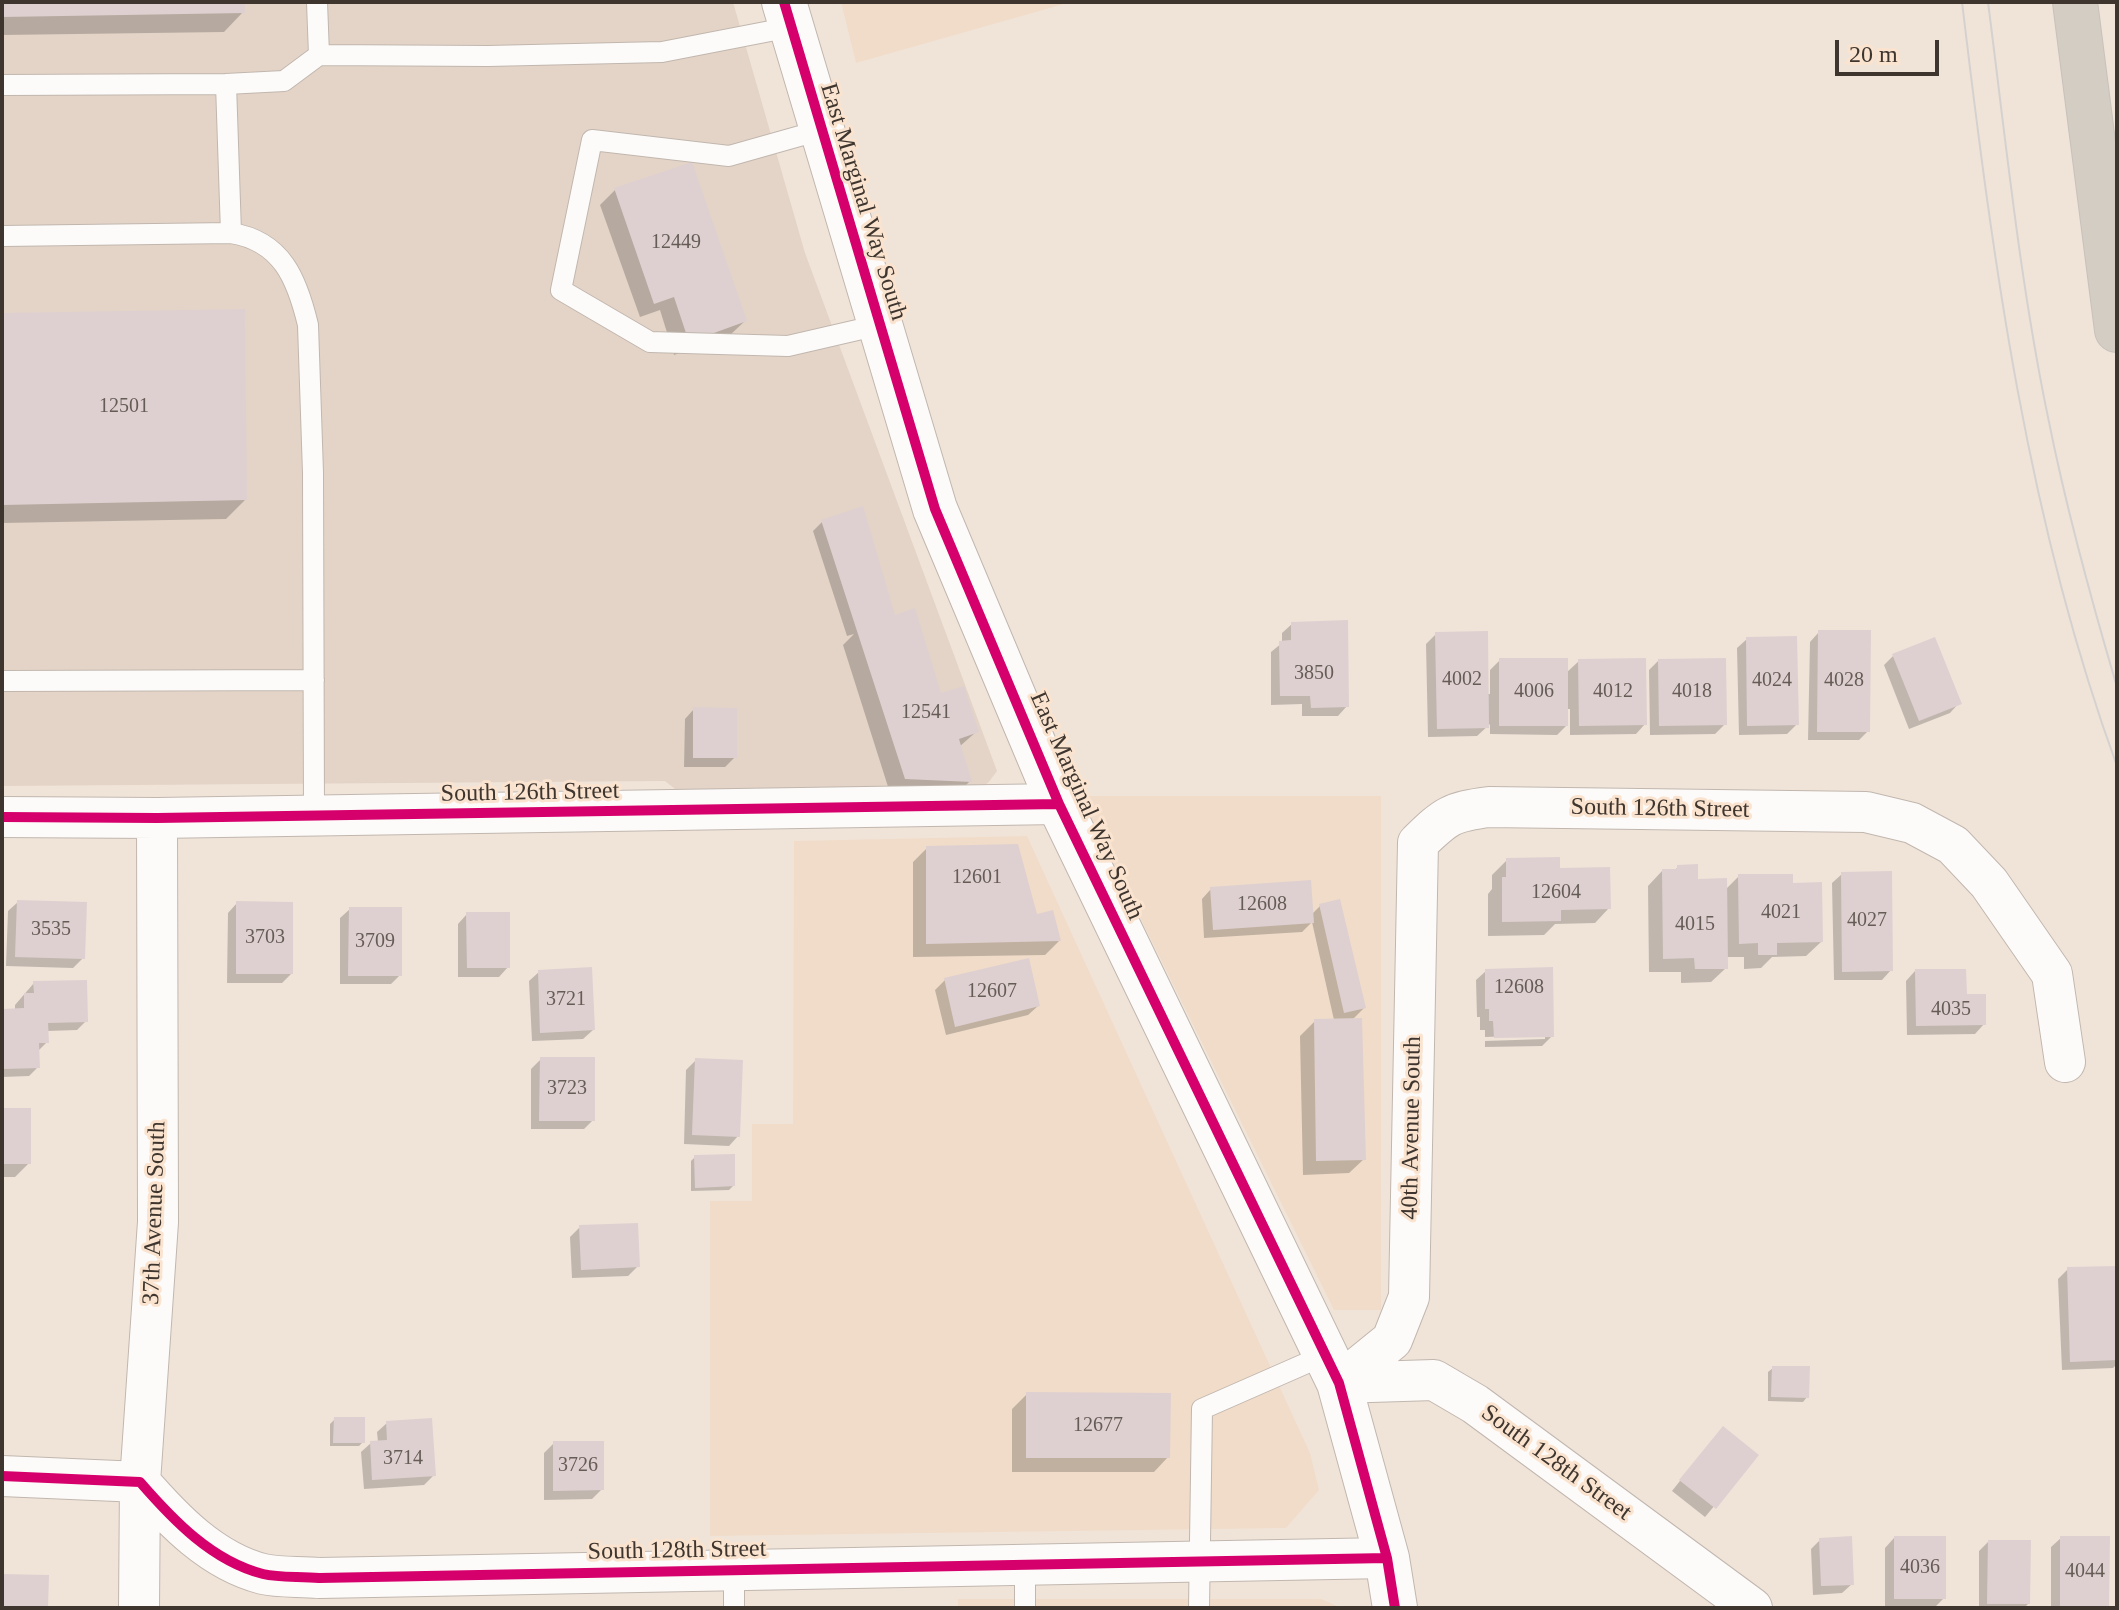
<!DOCTYPE html>
<html>
<head>
<meta charset="utf-8">
<style>
	body { margin:0 }
	#map { position:relative; width:2119px; height:1610px; overflow:hidden; background:#f0e4d9; font-family:Georgia,serif }
	canvas { display:block }
	.frame { position:absolute; inset:0; border:4px solid #3e352e; pointer-events:none }
	.scale { position:absolute; left:1835px; top:40px; width:104px; height:36px; box-sizing:border-box; border:4px solid #3e352e; border-top:0; padding-left:10px; font-size:24px; line-height:28px; white-space:nowrap; color:#3e352e; -webkit-text-stroke:6px #fae3cf; paint-order:stroke }
</style>
</head>
<body>
<div id="map">
<canvas width="2119" height="1610"></canvas>
<div class="frame"></div>
<div class="scale">20 m</div>
</div>
<script>
const c = document.querySelector('canvas').getContext('2d');
c.lineJoin = 'round';
function paint(path, color) {
  c.fillStyle = color;
  c.fill(path, 'evenodd');
}
function trace(path, color, width, dash) {
  c.strokeStyle = color;
  c.lineWidth = width;
  c.lineCap = dash ? 'butt' : 'round';
  c.setLineDash(dash || []);
  c.stroke(path);
}
function drawText(font, color, halo, rows, align = 'center') {
  c.font = font + ' Georgia,serif';
  c.lineWidth = 6;
  c.setLineDash([]);
  c.textBaseline = 'middle';
  c.strokeStyle = halo;
  c.fillStyle = color;
  for (const [text, x, y, turn = 0] of rows) {
    c.save();
    c.translate(x, y);
    c.rotate((+turn || 0) * Math.PI / 180);
    c.textAlign = isNaN(turn) ? turn : align;
    if (halo) c.strokeText(text, 0, 0);
    c.fillText(text, 0, 0);
    c.restore();
  }
}
paint(new Path2D(`
	M2,2H733L805,253L997,771L988,783L977,789L680,793L665,781L2,786Z`), '#e4d4c7');
paint(new Path2D(`
	M841,2H1071L856,63Z
	M1080,796H1381V1310H1334Z
	M1027,836L1310,1453L1319,1490L1286,1528L710,1536V1201H752V1124H793L794,841Z
	M958,1599H1321L1342,1608H958Z`), '#f1dcc9');
paint(new Path2D(`
	M2,2H243V12L224,32L2,35Z
	M615,190L745,321L730,335L674,355L660,310L640,317L600,205Z
	M2,316L245,500L226,519L2,523Z
	M823,521L894,618L940,696L976,732L959,747L970,781L956,795L890,793L843,645L854,634L847,636L813,531Z
	M1292,624L1347,706L1338,716H1302V704L1271,705V652L1282,643V633Z
	M1819,632L1868,731L1859,740H1808L1810,642Z
	M1436,634L1486,694H1490V670L1500,660L1566,673L1579,661L1645,724L1636,734L1570,735V709H1566V726L1557,735L1490,734V724L1477,736L1428,737L1426,644Z
	M1747,639L1797,724L1787,734L1739,735L1737,648Z
	M1894,655L1959,703L1950,713L1909,729L1884,665Z
	M1658,661L1725,724L1715,734L1650,735L1649,670Z
	M694,709L735,757L725,767H684L685,719Z
	M927,848L1035,917L1059,941L1045,955L913,957V862Z
	M1507,860L1558,870L1609,908L1595,923L1555,924L1544,935L1488,936V894L1492,889V875Z
	M1678,867L1696,881L1725,890L1739,876L1791,885L1821,942L1806,956L1772,957L1761,968L1744,969V957H1726V968L1711,982L1681,983V972H1649L1648,886L1662,871H1674Z
	M1842,874L1891,970L1882,980H1834L1832,883Z
	M1211,889L1311,915L1320,906L1364,1008L1352,1020L1364,1159L1349,1173L1303,1175L1300,1036L1315,1021L1334,1020L1312,922L1302,932L1204,938L1202,899Z
	M18,902L83,958L73,968L6,966L8,911Z
	M237,903L291,974L282,983H227L228,913Z
	M350,909L400,975L391,984H340V918Z
	M467,914L508,967L499,977H458V924Z
	M1486,971L1552,1036L1542,1046L1485,1047V1041L1545,1039V1035L1485,1037V1030H1480V1017H1477L1476,980Z
	M1915,971L1965,996L1984,1024L1975,1034L1907,1035L1906,981Z
	M539,972L593,1030L583,1039L532,1041L529,981Z
	M945,980L1038,1006L1028,1015L946,1035L935,990Z
	M34,983L86,1021L77,1030L47,1031V1042L38,1051V1067L29,1076L2,1077V1011L15,1010V1005Z
	M541,1059L593,1120L584,1129H531V1069Z
	M696,1060L738,1136L729,1146L684,1144L686,1070Z
	M2,1110L29,1163L15,1177H2Z
	M695,1157L733,1186L729,1190L691,1191V1161Z
	M580,1227L638,1266L628,1276L572,1278L570,1237Z
	M2117,1268V1364L2113,1368L2062,1370L2058,1279L2068,1269Z
	M1773,1368L1807,1397L1803,1402L1768,1401V1372Z
	M1027,1394L1168,1457L1154,1472H1012V1409Z
	M335,1419L363,1442L359,1446H330V1424Z
	M387,1423L433,1476L424,1485L364,1489L361,1452L371,1443L378,1442L377,1432Z
	M1714,1438L1756,1456L1705,1517L1672,1491Z
	M554,1443L602,1489L592,1499L544,1500V1453Z
	M1894,1538L1944,1598L1934,1608H1885V1548Z
	M2061,1538L2107,1608H2051V1547Z
	M1820,1540L1852,1584L1842,1593L1813,1595L1811,1549Z
	M1988,1542L2028,1604L2024,1608H1979V1551Z`), '#0003');
paint(new Path2D(`
	M2,2H245V13L2,17Z
	M692,162L747,321L689,342L674,297L654,304L614,188Z
	M245,309L247,500L2,505V313Z
	M863,506L895,615L915,608L941,693L964,686L979,732L959,739L972,782L905,779L821,520Z
	M1348,620L1349,707L1311,708L1310,696H1280L1279,641L1291,640V622Z
	M1818,630H1871L1870,732H1817Z
	M1488,631L1489,728L1437,729L1435,632Z
	M1797,636L1799,725L1747,726L1746,637Z
	M1935,637L1962,704L1919,721L1892,654Z
	M1499,658H1568V726H1499Z
	M1646,658L1647,725L1579,726L1578,659Z
	M1726,658L1727,725L1659,726L1658,659Z
	M693,707L737,708V758H693Z
	M1018,844L1037,914L1053,910L1061,941L926,944V846Z
	M1560,857V868L1610,867L1611,909L1561,910V921L1502,922V877H1506V858Z
	M1698,864V879L1727,878L1728,969H1695L1694,958L1663,959L1662,869H1677V865Z
	M1892,871L1893,971L1842,972L1841,872Z
	M1738,874H1793V883L1822,882L1823,942L1777,943V955H1758V943L1739,944Z
	M1311,880L1314,923L1213,930L1210,887Z
	M1340,899L1366,1008L1344,1013L1319,904Z
	M17,900L87,902L85,959L15,957Z
	M236,901L293,902V974H236Z
	M349,907H402V976H348Z
	M466,912H510V968H467Z
	M1029,958L1040,1006L955,1027L944,978Z
	M592,967L595,1030L540,1033L538,970Z
	M1553,967L1554,1037L1494,1038L1493,1021H1489V1009H1485V969Z
	M1915,969H1966L1967,994H1986V1025L1916,1026Z
	M87,980L88,1022L48,1023L49,1043H39L40,1068L3,1069L2,1009L24,1008V993H34L33,981Z
	M1362,1018L1366,1160L1316,1161L1314,1019Z
	M540,1057H595V1121H539Z
	M695,1058L743,1060L740,1137L692,1135Z
	M2,1108H31V1164H2Z
	M735,1154V1186L695,1188L694,1155Z
	M638,1223L640,1267L581,1270L579,1225Z
	M2117,1266V1360L2070,1362L2067,1267Z
	M1772,1366H1810L1809,1398L1771,1397Z
	M1026,1392L1171,1393L1170,1458H1026Z
	M334,1417H365V1443H333Z
	M432,1418L436,1476L372,1480L370,1441L387,1440L386,1421Z
	M1723,1426L1759,1455L1716,1509L1679,1480Z
	M553,1441H604V1490L553,1491Z
	M1852,1536L1854,1585L1821,1586L1819,1538Z
	M1894,1536H1946V1599H1894Z
	M2060,1536H2110L2109,1608H2060Z
	M1988,1540H2031L2030,1604H1987Z
	M2,1574L49,1575L48,1608H2Z`), '#ded0d0');
const lane = new Path2D(`
	M317,2L319,55L488,56L662,52L791,27
	M2,85L226,84
	M821,130L729,156L592,140L561,290L650,342L788,346L879,325
	M2,236L231,233
	M2,681L314,680
	M314,816L313,473L308,325C297,279 282,241 231,233L226,84L284,81L319,55
	M1025,1565V1608
	M734,1608V1570
	M1199,1608L1202,1409L1325,1355`);
const street = new Path2D(`
	M2,817L157,818L1059,804
	M1339,1383L1392,1340L1409,1297L1418,843C1446,816 1450,812 1489,807L1866,812L1912,823L1953,845L1989,883L2052,974L2065,1062
	M1339,1383L1434,1380L1475,1404L1752,1608
	M2,1476L140,1482C173,1520 212,1561 263,1574C280,1578 301,1576 319,1578L1387,1558
	M139,1608L140,1482L158,1222L157,818`);
const secondary = new Path2D(`
	M784,2L935,509L1059,804L1339,1383L1387,1558L1395,1608`);
const highway = new Path2D(`
	M2075,2L2117,330`);
trace(lane, '#c1b7af', 22);
trace(street, '#c1b7af', 42);
trace(secondary, '#c1b7af', 46);
trace(highway, '#c8c2bc', 46);
trace(lane, '#fdfbf9', 20);
trace(street, '#fdfbf9', 40);
trace(secondary, '#fdfbf9', 44);
trace(highway, '#d3cdc3', 44);
trace(new Path2D(`
	M1962,2C1993,261 2027,520 2117,766
	M1988,2C2006,142 2020,284 2049,422C2067,512 2091,599 2117,687`), '#d5d1cf', 2);
trace(new Path2D(`
	M784,2L935,509L1059,804L1339,1383L1387,1558L1395,1608
	M2,817L157,818L1059,804
	M2,1476L140,1482C173,1520 212,1561 263,1574C280,1578 301,1576 319,1578L1387,1558`), '#d6006c', 10);
drawText('20px', '#665c56', null, [
	["12449",676,243],
	["12501",124,407],
	["3850",1314,674],
	["4002",1462,680],
	["4024",1772,681],
	["4028",1844,681],
	["4006",1534,692],
	["4012",1613,692],
	["4018",1692,692],
	["12541",926,713],
	["12601",977,878],
	["12604",1556,893],
	["12608",1262,905],
	["4021",1781,913],
	["4027",1867,921],
	["4015",1695,925],
	["3535",51,930],
	["3703",265,938],
	["3709",375,942],
	["12608",1519,988],
	["12607",992,992],
	["3721",566,1000],
	["4035",1951,1010],
	["3723",567,1089],
	["12677",1098,1426],
	["3714",403,1459],
	["3726",578,1466],
	["4036",1920,1568],
	["4044",2085,1572]
]);
drawText('24px', '#3e352e', '#fae3cf', [
	["East Marginal Way South",863,202,73],
	["South 126th Street",530,793,-1],
	["East Marginal Way South",1086,806,66],
	["South 126th Street",1660,809,1],
	["40th Avenue South",1412,1128,-89],
	["37th Avenue South",155,1213,-88],
	["South 128th Street",1556,1463,36],
	["South 128th Street",677,1551,-1]
]);
</script>
</body>
</html>
